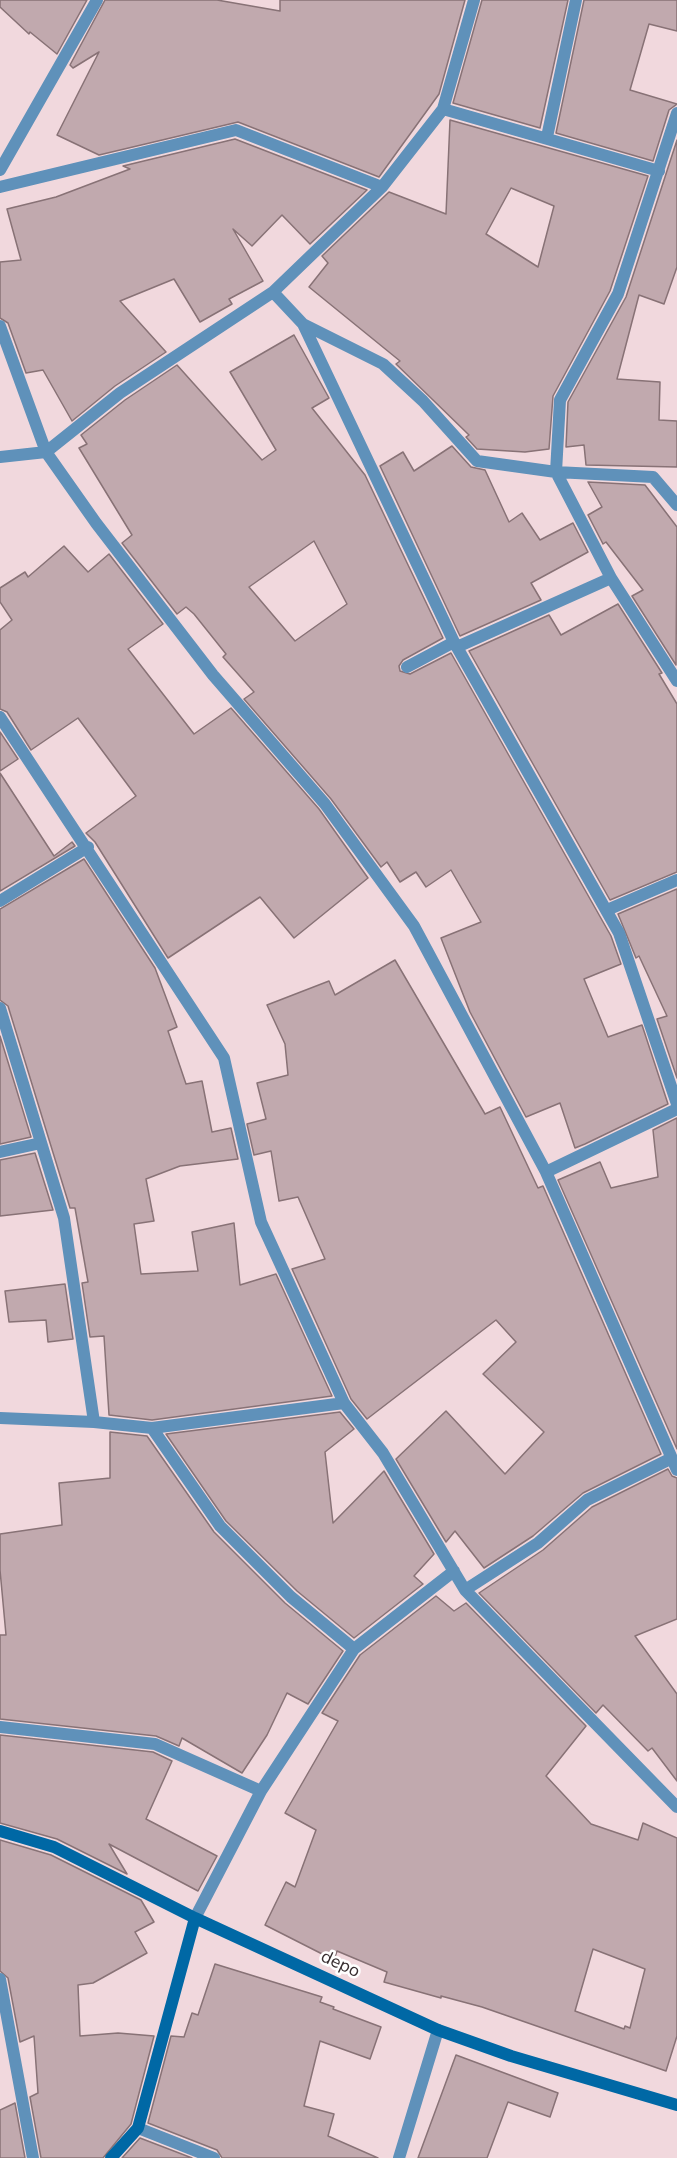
<!DOCTYPE html>
<html>
<head>
<meta charset="utf-8">
<style>
	body { margin:0 }
	canvas { display:block; background:#f1d8dd }
</style>
</head>
<body>
<canvas width="677" height="2158"></canvas>
<script>
const c = document.querySelector('canvas').getContext('2d');
c.lineJoin = 'round';
function paint(path, color) {
  c.fillStyle = color;
  c.fill(path, 'evenodd');
}
function trace(path, color, width, dash) {
  c.strokeStyle = color;
  c.lineWidth = width;
  c.lineCap = dash ? 'butt' : 'round';
  c.setLineDash(dash || []);
  c.stroke(path);
}
function drawText(font, color, halo, rows, align = 'center') {
  c.font = font + ' "Nunito Sans",sans-serif';
  c.lineWidth = 5;
  c.setLineDash([]);
  c.textBaseline = 'middle';
  c.strokeStyle = halo;
  c.fillStyle = color;
  for (const [text, x, y, turn = 0] of rows) {
    c.save();
    c.translate(x, y);
    c.rotate((+turn || 0) * Math.PI / 180);
    c.textAlign = isNaN(turn) ? turn : align;
    if (halo) c.strokeText(text, 0, 0);
    c.fillText(text, 0, 0);
    c.restore();
  }
}
const building = new Path2D(`
	M0,0H87L57,54L30,32L29,34L0,7Z
	M105,0H217L280,11V0H465L439,94L379,177L238,122L99,155L57,135L99,52L73,68L70,65Z
	M482,0H568L540,128L453,103Z
	M584,0H677V31L649,24L630,90L677,104L669,110L653,161L556,133Z
	M450,120L648,176L610,291L553,396L549,449L525,452L477,449L466,437L469,435L396,364L400,361L309,287L328,263L322,256L389,192L446,214ZM511,188L554,206L538,267L486,234Z
	M235,139L367,190L310,244L282,215L252,246L233,229L263,281L229,299L232,304L200,322L174,279L120,301L166,352L115,386L72,421L43,370L26,373L8,323L0,318V262L21,260L7,209L56,197L130,169L123,166Z
	M677,140V267L664,304L639,295L617,379L660,382L659,420L677,421V467L586,465L584,445L566,447L568,402L626,297Z
	M294,335L329,398L312,408L365,475L443,638L403,660L399,666L400,671L410,674L451,653L611,936L621,964L584,979L608,1037L642,1025L668,1104L585,1144L575,1148L560,1103L526,1117L470,1012L441,938L481,922L451,870L426,887L416,872L400,882L387,862L381,867L331,799L244,699L254,692L223,657L226,654L194,614L186,607L177,614L122,543L132,535L79,448L87,444L81,435L125,400L177,365L262,460L276,450L230,372ZM314,541L347,604L295,641L249,587Z
	M452,446L471,467L485,470L509,522L522,513L540,540L573,523L588,552L531,583L541,600L460,636L380,466L403,452L414,471Z
	M588,482L645,485L677,527L676,665L632,596L643,590L606,542L603,544L588,515L602,507Z
	M64,546L88,572L109,554L163,624L128,649L194,734L231,708L319,809L368,878L294,938L260,897L168,958L95,842L86,833L136,796L78,718L31,750L7,712L0,709V630L12,620L0,602V588L25,572L28,577Z
	M618,604L662,673L659,674L677,704V872L610,900L469,651L549,615L561,635Z
	M0,732L18,759L0,771Z
	M0,773L54,856L72,842L75,846L0,891Z
	M84,859L155,968L177,1027L168,1031L186,1084L202,1081L212,1132L231,1128L238,1159L180,1166L146,1179L154,1221L134,1224L141,1274L198,1271L192,1232L234,1223L240,1285L276,1274L332,1396L152,1420L109,1415L104,1336L90,1337L82,1283L88,1282L75,1208H70L8,1006L0,1000V909Z
	M677,889V1078L657,1019L667,1016L639,956L636,958L618,914Z
	M395,960L485,1114L500,1107L538,1188L543,1186L661,1454L583,1493L533,1536L484,1568L455,1531L446,1542L396,1459L446,1411L505,1474L544,1432L483,1374L516,1342L496,1320L367,1419L351,1399L292,1269L325,1259L298,1197L279,1201L271,1151L254,1155L247,1124L266,1119L257,1083L288,1075L285,1044L267,1005L329,981L335,995Z
	M0,1036L31,1137L0,1144Z
	M677,1118V1449L558,1180L600,1162L611,1188L658,1177L653,1130Z
	M35,1153L53,1210L0,1216V1160Z
	M65,1284L73,1339L48,1342L46,1320L9,1322L5,1291Z
	M340,1412L354,1429L325,1452L333,1523L384,1471L434,1554L414,1576L423,1584L354,1638L297,1591L226,1521L166,1434Z
	M110,1432L147,1436L214,1532L285,1603L343,1651L308,1704L287,1693L267,1735L242,1773L182,1738L179,1746L156,1736L0,1719V1635H6L0,1570V1534L62,1525L59,1483L110,1478Z
	M668,1469L672,1476L677,1478V1619L635,1636L677,1694V1781L652,1748L648,1751L603,1705L596,1713L479,1593L543,1550L592,1507Z
	M436,1596L454,1611L466,1603L586,1726L546,1776L591,1824L638,1840L643,1823L677,1838V2036L666,2071L482,2007L441,1996V1998L384,1982L387,1972L337,1951L334,1960L265,1925L286,1882L295,1887L316,1830L285,1813L338,1721L322,1713L360,1655ZM593,1949L645,1969L630,2028L625,2026L624,2029L575,2011Z
	M0,1735L153,1752L172,1761L146,1819L217,1856L198,1891L109,1844L127,1874L57,1839L0,1823Z
	M0,1840L51,1855L141,1900L154,1922L135,1932L147,1953L93,1983L78,1985L80,2036L118,2033L154,2036L131,2124L103,2158H41L30,2097L38,2093L34,2036L20,2042L8,1978L0,1971Z
	M215,1964L322,1997L320,2002L334,2007L333,2009L381,2027L370,2059L320,2041L304,2106L334,2114L328,2136L378,2158H222L217,2150L148,2123L171,2036L184,2037L192,2013L198,2015Z
	M456,2055L558,2093L550,2117L508,2102L487,2158H418Z
	M15,2103L25,2158H0V2110Z
	M140,2138L192,2158H122Z`);
paint(building, '#c1a9ae');
trace(building, '#887276', 1.5);
trace(new Path2D(`
	M443,109L659,171
	M677,113L618,294L560,400L556,472L611,578L677,681
	M547,137L576,0
	M0,170L97,0
	M0,187L236,130L382,187
	M273,292L303,324L454,642L619,933L677,1104
	M303,324L383,364L423,401L477,461L556,472L653,477L677,505
	M0,326L46,452L96,523L213,675L325,804L414,926L546,1172L677,1470
	M0,457L46,452L120,393L273,292L382,187L443,109L474,0
	M457,647L611,578
	M407,667L454,642
	M0,717L224,1058L261,1222L344,1403L383,1453L465,1590L677,1807
	M0,901L88,847
	M607,910L677,880
	M0,1008L64,1218L94,1422
	M0,1152L41,1143
	M546,1172L677,1109
	M0,1418L94,1422L152,1428L344,1403
	M152,1428L220,1526L291,1597L354,1649
	M465,1590L538,1543L587,1500L670,1459
	M0,1727L155,1744L261,1791
	M195,1918L261,1791L354,1649L454,1571
	M0,1979L33,2158
	M138,2128L214,2158
	M399,2158L438,2030`), '#5f91ba', 12);
trace(new Path2D(`
	M0,1831L54,1847L195,1918L438,2030L511,2056L677,2105
	M111,2158L138,2128L195,1918`), '#0068a5', 12);
drawText('18px', '#382e30', '#fff', [
	["depo",340,1965,25]
]);
</script>
</body>
</html>
